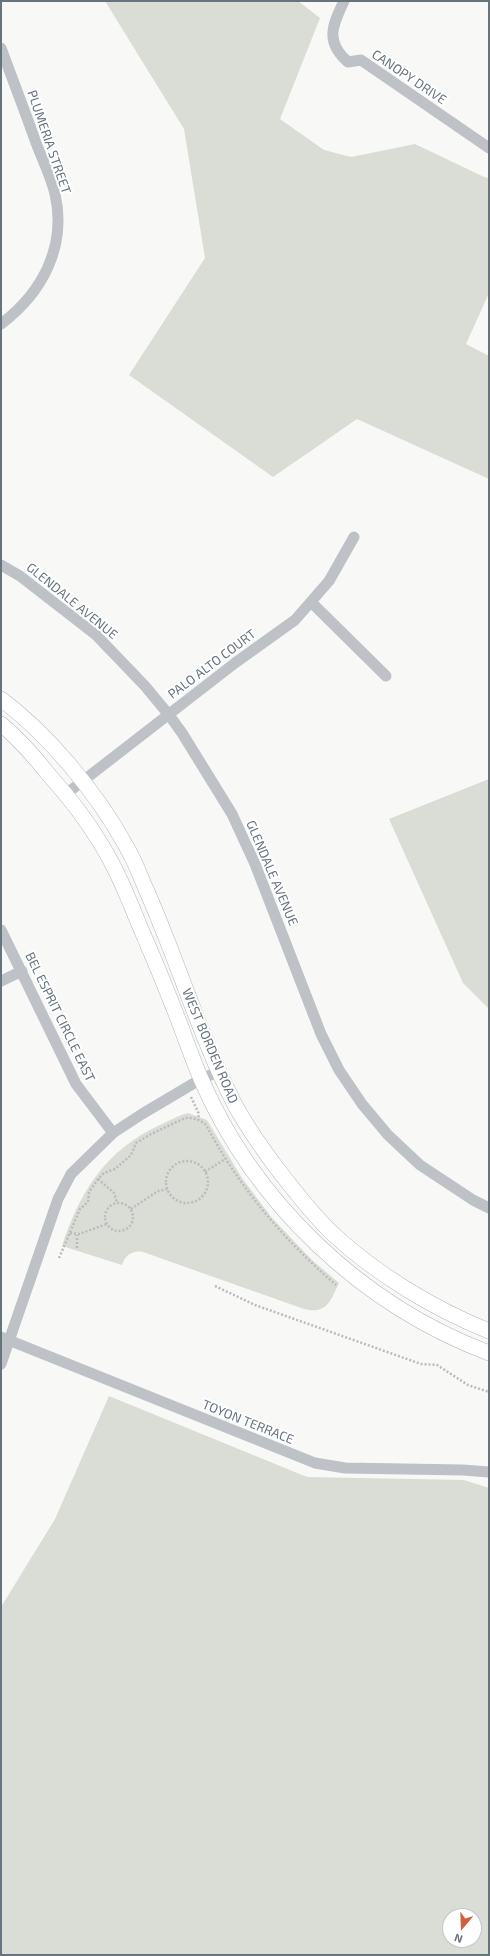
<!DOCTYPE html>
<html>
<head>
<meta charset="utf-8">
<style>
	body { margin:0 }
	#map { position:relative; width:490px; height:1956px; overflow:hidden; background:#f8f8f7; font-family:"Exo 2",sans-serif }
	canvas { display:block }
	.frame { position:absolute; inset:0; border:2px solid #66747e; pointer-events:none }
	.north { position:absolute; left:442px; top:1908px; width:40px; height:40px; box-sizing:border-box; background:#fff; border:1px solid #c2c7cb; border-radius:50%; rotate:199deg; font-size:11px; font-weight:700; line-height:16px; text-align:center; color:#66747e }
	.north::after { content:''; display:block; margin:auto; width:14px; height:18px; background:#d0613f; clip-path:polygon(50% 0,100% 100%,50% 72%,0 100%) }
</style>
</head>
<body>
<div id="map">
<canvas width="490" height="1956"></canvas>
<div class="frame"></div>
<div class="north">N</div>
</div>
<script>
const c = document.querySelector('canvas').getContext('2d');
c.lineJoin = 'round';
function paint(path, color) {
  c.fillStyle = color;
  c.fill(path, 'evenodd');
}
function trace(path, color, width, dash) {
  c.strokeStyle = color;
  c.lineWidth = width;
  c.lineCap = dash ? 'butt' : 'round';
  c.setLineDash(dash || []);
  c.stroke(path);
}
function drawText(font, color, halo, rows, align = 'center') {
  c.font = font + ' "Exo 2",sans-serif';
  c.lineWidth = 4;
  c.setLineDash([]);
  c.textBaseline = 'middle';
  c.strokeStyle = halo;
  c.fillStyle = color;
  for (const [text, x, y, turn = 0] of rows) {
    c.save();
    c.translate(x, y);
    c.rotate((+turn || 0) * Math.PI / 180);
    c.textAlign = isNaN(turn) ? turn : align;
    if (halo) c.strokeText(text, 0, 0);
    c.fillText(text, 0, 0);
    c.restore();
  }
}
paint(new Path2D(`
	M105,1H298L320,18L280,119L324,150L351,157L415,144L484,177L489,178V293L466,344L489,356V479L357,419L273,477L129,375L205,258L184,129Z
	M489,779V1009L463,983L389,819Z
	M188,1113L207,1120L242,1178L272,1218L312,1260L339,1283C331,1300 327,1315 304,1309L143,1252C133,1250 125,1255 122,1265L62,1246C80,1191 106,1150 160,1125C169,1121 179,1115 188,1113Z
	M109,1396L307,1477L464,1480L489,1488V1955H1V1607L55,1519ZM450,1916H474V1940H450Z`), '#d9ddd6');
const secondary = new Path2D(`
	M1,699C49,735 97,793 126,846C134,859 139,873 145,887C177,958 199,1035 235,1105C247,1127 261,1147 276,1167C293,1189 311,1213 332,1233C376,1274 434,1309 489,1331
	M1,724C19,739 34,756 49,775C68,796 86,819 101,844C116,868 127,895 138,922C148,946 159,970 168,994C180,1022 189,1051 201,1079C255,1204 362,1305 489,1353`);
trace(secondary, '#b3b8bc', 16);
trace(new Path2D(`
	M191,1097L199,1114L198,1120
	M166 1182a21 21 0 1 1 42 0a21 21 0 1 1-42 0Z
	M205,1172L225,1159
	M98,1179L114,1193L117,1203
	M105 1217a14 14 0 1 1 28 0a14 14 0 1 1-28 0Z
	M131,1209L158,1191L168,1189
	M70,1233L79,1234L107,1224
	M77,1248V1235
	M59,1258L80,1209L88,1202L89,1192L98,1179L104,1173L115,1169L131,1155L136,1143L151,1134L185,1118C192,1117 201,1120 206,1125C239,1187 283,1239 336,1285
	M215,1286L255,1305L421,1364L437,1365L468,1385L489,1392`), '#b9bcbe', 2.5, [2, 2]);
trace(new Path2D(`
	M344,1C332,26 325,42 348,62L361,60L489,148
	M1,48C12,78 24,109 35,140C41,157 51,176 55,194C67,247 42,293 1,324
	M1,565L20,576L96,635L145,686L169,715L182,733L232,814L255,864L321,1034L339,1070L362,1104L388,1135L420,1165L473,1200L489,1208
	M312,603L386,676
	M66,794L235,663L295,620L329,581L354,537
	M1,930L76,1084L113,1133
	M1,981L22,971
	M1,1337L315,1463L345,1468L463,1470L489,1472
	M1,1364L58,1199L71,1174L113,1133L142,1114L201,1079L220,1071`), '#bec2c6', 11);
trace(secondary, '#fff', 15);
drawText('13px', '#66747e', '#fff', [
	["CANOPY DRIVE",409,77,34],
	["PLUMERIA STREET",49,142,71],
	["GLENDALE AVENUE",72,601,39],
	["PALO ALTO COURT",212,664,-37],
	["GLENDALE AVENUE",272,873,67],
	["BEL ESPRIT CIRCLE EAST",60,1017,64],
	["WEST BORDEN ROAD",210,1046,67],
	["TOYON TERRACE",248,1422,22]
]);
</script>
</body>
</html>
